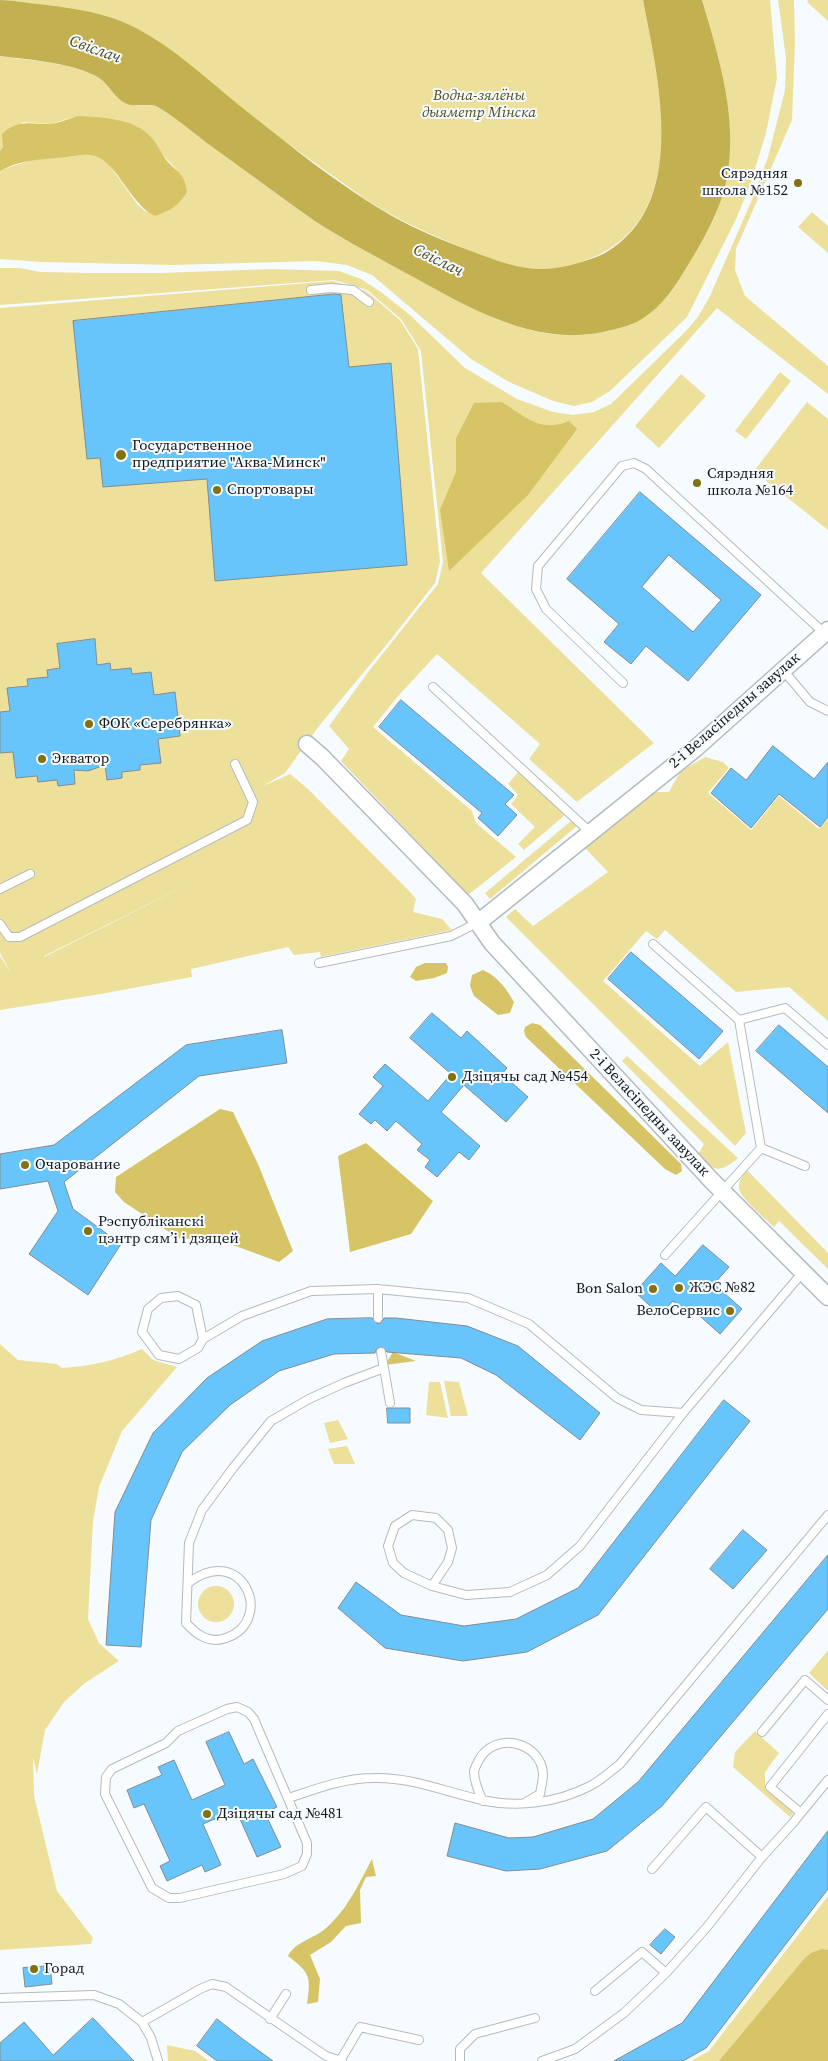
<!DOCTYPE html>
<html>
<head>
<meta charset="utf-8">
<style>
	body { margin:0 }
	canvas { display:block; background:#f5fbff }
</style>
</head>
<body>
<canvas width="828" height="2061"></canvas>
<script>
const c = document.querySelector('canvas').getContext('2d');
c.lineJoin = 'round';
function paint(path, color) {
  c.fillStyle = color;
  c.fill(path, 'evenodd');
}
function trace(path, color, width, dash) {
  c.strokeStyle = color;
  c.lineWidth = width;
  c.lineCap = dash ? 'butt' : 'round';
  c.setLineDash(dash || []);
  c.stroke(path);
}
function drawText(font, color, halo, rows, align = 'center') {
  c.font = font + ' "Source Serif 4",serif';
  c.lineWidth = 4;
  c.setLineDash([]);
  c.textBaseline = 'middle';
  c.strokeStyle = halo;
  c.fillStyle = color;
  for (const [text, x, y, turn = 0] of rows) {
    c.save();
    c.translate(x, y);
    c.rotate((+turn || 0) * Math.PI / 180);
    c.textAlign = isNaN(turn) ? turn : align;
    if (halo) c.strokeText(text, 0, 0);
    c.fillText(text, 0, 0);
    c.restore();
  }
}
paint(new Path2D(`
	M6,0H643C652,46 665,95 662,142C658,203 636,246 575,264C561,268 545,272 530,270C512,267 494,260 476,253C440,239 404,223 371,203L113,19L67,8Z
	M702,0H770L777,78L766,133L750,185L736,219L687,317L610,391L592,402L574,406L553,401L509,382L471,359L372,275L347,265L316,261L173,265L41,262L0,259V171L4,169L32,160L90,154L100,157L108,163L137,204L146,212L177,170L159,151L150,136L77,116L51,124L23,122L0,151V56C30,61 66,62 94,75C109,82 116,101 133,105C140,107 148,104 156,106C174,116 190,130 207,142C239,166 270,189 302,212C333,234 367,251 400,269C462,303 529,348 603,332C616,329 631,326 642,319C663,306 676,285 688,265C699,247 711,228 718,208C744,140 722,67 702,0Z
	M778,0H794L795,42L792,120L736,249L735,270L745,296L828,366V394L717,308L481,573L654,743L577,802L529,759L540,744L437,654L399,695L373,727L472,811L476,823L516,857L468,895L341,761L349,749L329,726L369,671L438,584L443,562L421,351L401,319L367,290L334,280L0,305V268H20L40,272L91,273H160L273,269L339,271L361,279L381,292L410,315L465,368L517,399L553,412L573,415L594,412L611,404L685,332L698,317L710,296L751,202L768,157L785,90L786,58Z
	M808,0H828V21L807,2Z
	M812,212L828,226V253L798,227Z
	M333,281L366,291L400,320L418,349L440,562L435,583L388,643L319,726L285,773L263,786L290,774L308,789L411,893L416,899L413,912L442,919L452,930L321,957L320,952L294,955L288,947L191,969L192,977L101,994L0,1010V956L11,973L0,953V308ZM205,876L44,957V956Z
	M780,372L791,381L746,439L735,431Z
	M681,374L706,396L659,448L635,426Z
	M807,402L828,419V530L754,471Z
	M705,757L723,762L729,768L708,793L751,830L779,796L819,829L828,819V1021L789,987L736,992L665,930L657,939L646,931L603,981L700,1066L728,1042L746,1133L735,1146L506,917L515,909L533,926L608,872L584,847L655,792H669L680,772Z
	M518,772L566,814L524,850L518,844L535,827L511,804L518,795L508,784Z
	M571,821L577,826L490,899L485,893Z
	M627,1056L738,1158C721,1173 710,1173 699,1153L704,1144L622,1061Z
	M747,1170L828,1253V1269L779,1221L774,1227C766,1219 740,1198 739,1188C738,1181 743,1175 747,1170Z
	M0,1344L18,1360L57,1364L62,1368C92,1366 114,1361 142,1349L153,1360L177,1367L122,1431L99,1487L93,1521L88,1619L99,1643L119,1661L85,1683L64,1702L45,1730L37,1774L33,1757L34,1796L57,1891L93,1938L91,1944L0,1950Z
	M444,1381L459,1382L468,1416H451Z
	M429,1382H440L448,1418L426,1415Z
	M338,1420L348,1439L330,1443L324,1423Z
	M347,1446L355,1464H334L328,1449Z
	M198 1604a18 18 0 1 1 36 0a18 18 0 1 1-36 0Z
	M828,1650V1691L809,1673Z
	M755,1731L779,1753L765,1772V1786L794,1812L790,1817L733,1767L735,1752Z
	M828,1896V2061H691L709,2051Z
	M167,2045L195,2051L209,2061H168Z`), '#ede09b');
paint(new Path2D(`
	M77,116C100,117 133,118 150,136C157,143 161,153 167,161C180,175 184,173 187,192C179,206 169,211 155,216C129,204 115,156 90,155C79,154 67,158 55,158C36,160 17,161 0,171V151L3,147L2,134C17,119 32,124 50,124C60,123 68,119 77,116Z
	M502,402C526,417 540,433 569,421L577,429L528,495L449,571L440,510L456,472V438L474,403Z
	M425,963H446L448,967L447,973L434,978L416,981L410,977L416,967Z
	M483,970C498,977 506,988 514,1002L510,1013L498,1015L474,996L470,986L472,975Z
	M532,1023L540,1025L681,1164L682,1171L676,1175L665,1169L526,1037L524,1031L525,1027Z
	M220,1109L233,1112L258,1164L293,1251L279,1262L222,1241L178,1238L124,1202L115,1192L116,1177Z
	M366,1143L433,1201L411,1234L350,1252L338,1156Z
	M393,1352L416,1361L385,1365Z
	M372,1859L376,1876L366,1877L360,1890L361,1923L346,1926L331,1942L310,1955L320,1979L318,2002L307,2004C311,1976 310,1973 288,1956C295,1942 313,1939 325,1929C348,1909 358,1885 372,1859Z
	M822,1949L828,1950V2061H719L804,1959L811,1953Z`), '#d7c466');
paint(new Path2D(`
	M0,0C13,0 26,3 38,4C72,8 105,12 136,28C174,48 207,79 240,106C288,144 338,185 392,216C417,230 444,241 471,251C511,266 535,276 578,263C587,260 596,258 605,253C690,204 658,78 643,0H702C720,61 741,127 724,191C716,217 703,241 688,265C676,285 663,306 642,319C631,326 616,329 603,332C531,347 465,305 404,272C370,253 334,235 302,212C270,189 239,166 207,143C190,130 174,116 156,106C146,103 135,108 125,103C113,97 109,82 94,75C66,62 30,60 0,56Z`), '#c3b151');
const building = new Path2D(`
	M335,294L341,295L349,367L391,363L407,565L215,581L207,479L103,487L100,458L87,459L73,321Z
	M640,492L761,595L688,681L646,646L631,664L604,642L619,624L567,579ZM669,555L721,600L693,632L642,587Z
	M95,639L97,665L110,663L111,670L131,668L132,674L151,672L154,695L175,692L180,736L158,739L161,763L140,765V770L122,772V778L107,780L105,765L88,771L74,770L75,784L58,786L57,780L38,782L37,776L16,778L13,752L0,753V712L10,711L7,688L28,686L27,679L48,677L47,670L60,668L57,644Z
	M401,700L514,795L505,804L517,815L498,836L478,818L482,813L379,727Z
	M773,746L814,779L828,762V817L820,827L779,794L751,828L711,793L731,768L746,780Z
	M631,952L723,1031L699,1059L608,979Z
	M432,1013L461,1038L467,1031L507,1068L502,1074L528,1097L506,1122L464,1085L441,1112L480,1146L469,1160L459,1152L437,1177L425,1167L430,1160L417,1150L422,1144L396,1121L387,1131L375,1120L371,1124L359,1114L383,1086L373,1077L385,1064L428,1101L451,1074L410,1038Z
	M779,1025L828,1067V1113L756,1051Z
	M282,1030L287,1063L199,1076L64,1182L73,1209L121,1244L88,1295L29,1254L58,1211L48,1181L0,1189V1154L54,1145L186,1045Z
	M703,1245L729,1267L714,1284L742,1309L720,1334L692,1309L688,1314L673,1301L660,1315L635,1292L661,1263L675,1276Z
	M372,1318L378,1324L381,1323L384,1318H396L467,1326L518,1346L600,1413L580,1440L496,1375L461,1358L387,1352L382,1347L377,1348L375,1353L334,1354L279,1371L230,1405L182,1452L151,1520L141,1647L106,1645L115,1512L153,1433L207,1378L262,1341L327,1319Z
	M724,1400L750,1421L598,1615L527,1652L463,1661L385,1648L338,1608L356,1582L401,1615L464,1626L516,1619L578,1588Z
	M387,1408H410V1423H388Z
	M743,1530L767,1550L733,1589L710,1569Z
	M828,1555V1609L662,1806L607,1851L540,1869L506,1871L447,1856L455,1823L509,1838L533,1837L593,1819L638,1782Z
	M229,1732L244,1764L253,1759L277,1807L265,1813L281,1847L257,1857L236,1810L203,1824L221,1865L205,1872L202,1865L167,1881L160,1866L170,1861L144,1804L134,1808L127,1790L162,1775L158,1767L174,1760L192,1800L225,1785L206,1742Z
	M828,1831V1889L706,2048L683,2061H614L682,2023Z
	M665,1929L675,1937L661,1954L650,1945Z
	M50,1966L52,1984L25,1987L23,1968Z
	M93,2018L134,2061H0V2043L24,2022L53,2055Z
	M217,2019L244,2040L273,2061H217L197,2046Z`);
paint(building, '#67c5fb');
trace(building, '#858b8f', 1);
const service = new Path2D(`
	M311,290L331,288L353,290L369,302
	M783,670L810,702L828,711
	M623,683L546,609L536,589L538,566L622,466L634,463L646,469L824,633
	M433,687L590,832
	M0,889L30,874
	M0,924L9,937H20L247,820L253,802L235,764
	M653,944L739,1020L761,1148L665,1255
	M319,963L451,936L479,922
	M739,1020L785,1008L828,1045
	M761,1148L805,1166
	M378,1318V1289
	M203,1339L196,1305L178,1296L161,1298L148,1309L142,1332L159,1355L179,1359L198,1348L203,1339L242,1316L311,1291L378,1289L468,1298L529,1324L617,1398L641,1410L683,1413
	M384,1368L390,1403
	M188,1583C243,1541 276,1621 226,1638C209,1644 197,1635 186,1623L189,1543L202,1510L233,1468L271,1421L309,1399L344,1383L384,1368L381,1352
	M432,1586L448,1562L452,1548L448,1530L436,1518L412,1515L395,1526L388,1546L393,1563L404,1573L432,1586L466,1595L510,1592L547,1575L580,1546L683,1413L803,1272
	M237,1707L248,1712L254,1719L307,1843V1854L302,1866L284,1874L180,1898H169L152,1888L105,1794L106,1777L112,1769L166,1743L178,1731L227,1709Z
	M762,1732L805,1680L828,1700
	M289,1798C316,1789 344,1778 374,1778C412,1777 445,1792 482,1800C517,1808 557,1803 590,1786C600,1781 611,1771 620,1764L828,1515
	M483,1801C478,1791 474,1782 474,1771C475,1767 477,1764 479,1760C494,1731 541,1741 543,1774C543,1780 541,1788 540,1794L526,1802
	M801,1813L770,1787L828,1714
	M652,1869L706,1807L762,1857
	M595,1991L642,1952L666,1973
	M0,1998L94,1995L119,2004L142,2022L151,2038L158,2061
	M270,2019L286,1994
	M142,2022L200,1989L212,1984L226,1987L326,2056L342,2061
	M340,2061L360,2027L419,2040
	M460,2061V2049L475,2034L535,2018
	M542,2061L575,2049L624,2013L666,1973L707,1927L762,1857L792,1824L828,1780`);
const minor = new Path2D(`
	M307,744L322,757L465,904L492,943L712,1181L828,1297
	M479,922L696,748L828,630`);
trace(service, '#b4bbbf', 10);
trace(minor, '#b4bbbf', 19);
trace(service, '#fff', 8);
trace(minor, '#fff', 16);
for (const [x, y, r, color] of [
	[798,183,5,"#817111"],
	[121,455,6,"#817111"],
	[697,483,5,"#817111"],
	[217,490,5,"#817111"],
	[89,724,5,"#817111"],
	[42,759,5,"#817111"],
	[452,1077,5,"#817111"],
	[25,1165,5,"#817111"],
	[88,1231,5,"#817111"],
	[679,1288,5,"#817111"],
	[653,1289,5,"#817111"],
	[730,1311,5,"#817111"],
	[207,1814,5,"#817111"],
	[34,1969,5,"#817111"]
]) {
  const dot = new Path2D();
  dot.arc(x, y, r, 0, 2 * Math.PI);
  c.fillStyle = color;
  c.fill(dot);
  trace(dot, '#f5fbff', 2);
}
drawText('italic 15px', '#524a22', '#f5fbff', [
	["Водна-зялёны",479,96],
	["дыяметр Мінска",479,113]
]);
drawText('15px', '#151719', '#f5fbff', [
	["Сярэдняя",788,174,"right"],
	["школа №152",788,191,"right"],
	["Государственное",132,446],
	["предприятие \"Аква-Минск\"",132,463],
	["Сярэдняя",707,474],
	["школа №164",707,491],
	["Спортовары",227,490],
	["ФОК «Серебрянка»",99,724],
	["Экватор",52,759],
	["Дзіцячы сад №454",462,1077],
	["Очарование",35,1165],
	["Рэспубліканскі",98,1222],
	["цэнтр сямʼі і дзяцей",98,1239],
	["ЖЭС №82",689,1288],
	["Bon Salon",643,1289,"right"],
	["ВелоСервис",720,1311,"right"],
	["Дзіцячы сад №481",217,1814],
	["Горад",44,1969]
], 'left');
drawText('15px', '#151719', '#f5fbff', [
	["2-і Веласіпедны завулак",735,711,-41],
	["2-і Веласіпедны завулак",649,1113,47]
]);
drawText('italic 16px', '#524a22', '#f5fbff', [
	["Свіслач",95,50,20],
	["Свіслач",438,261,26]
]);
</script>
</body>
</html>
